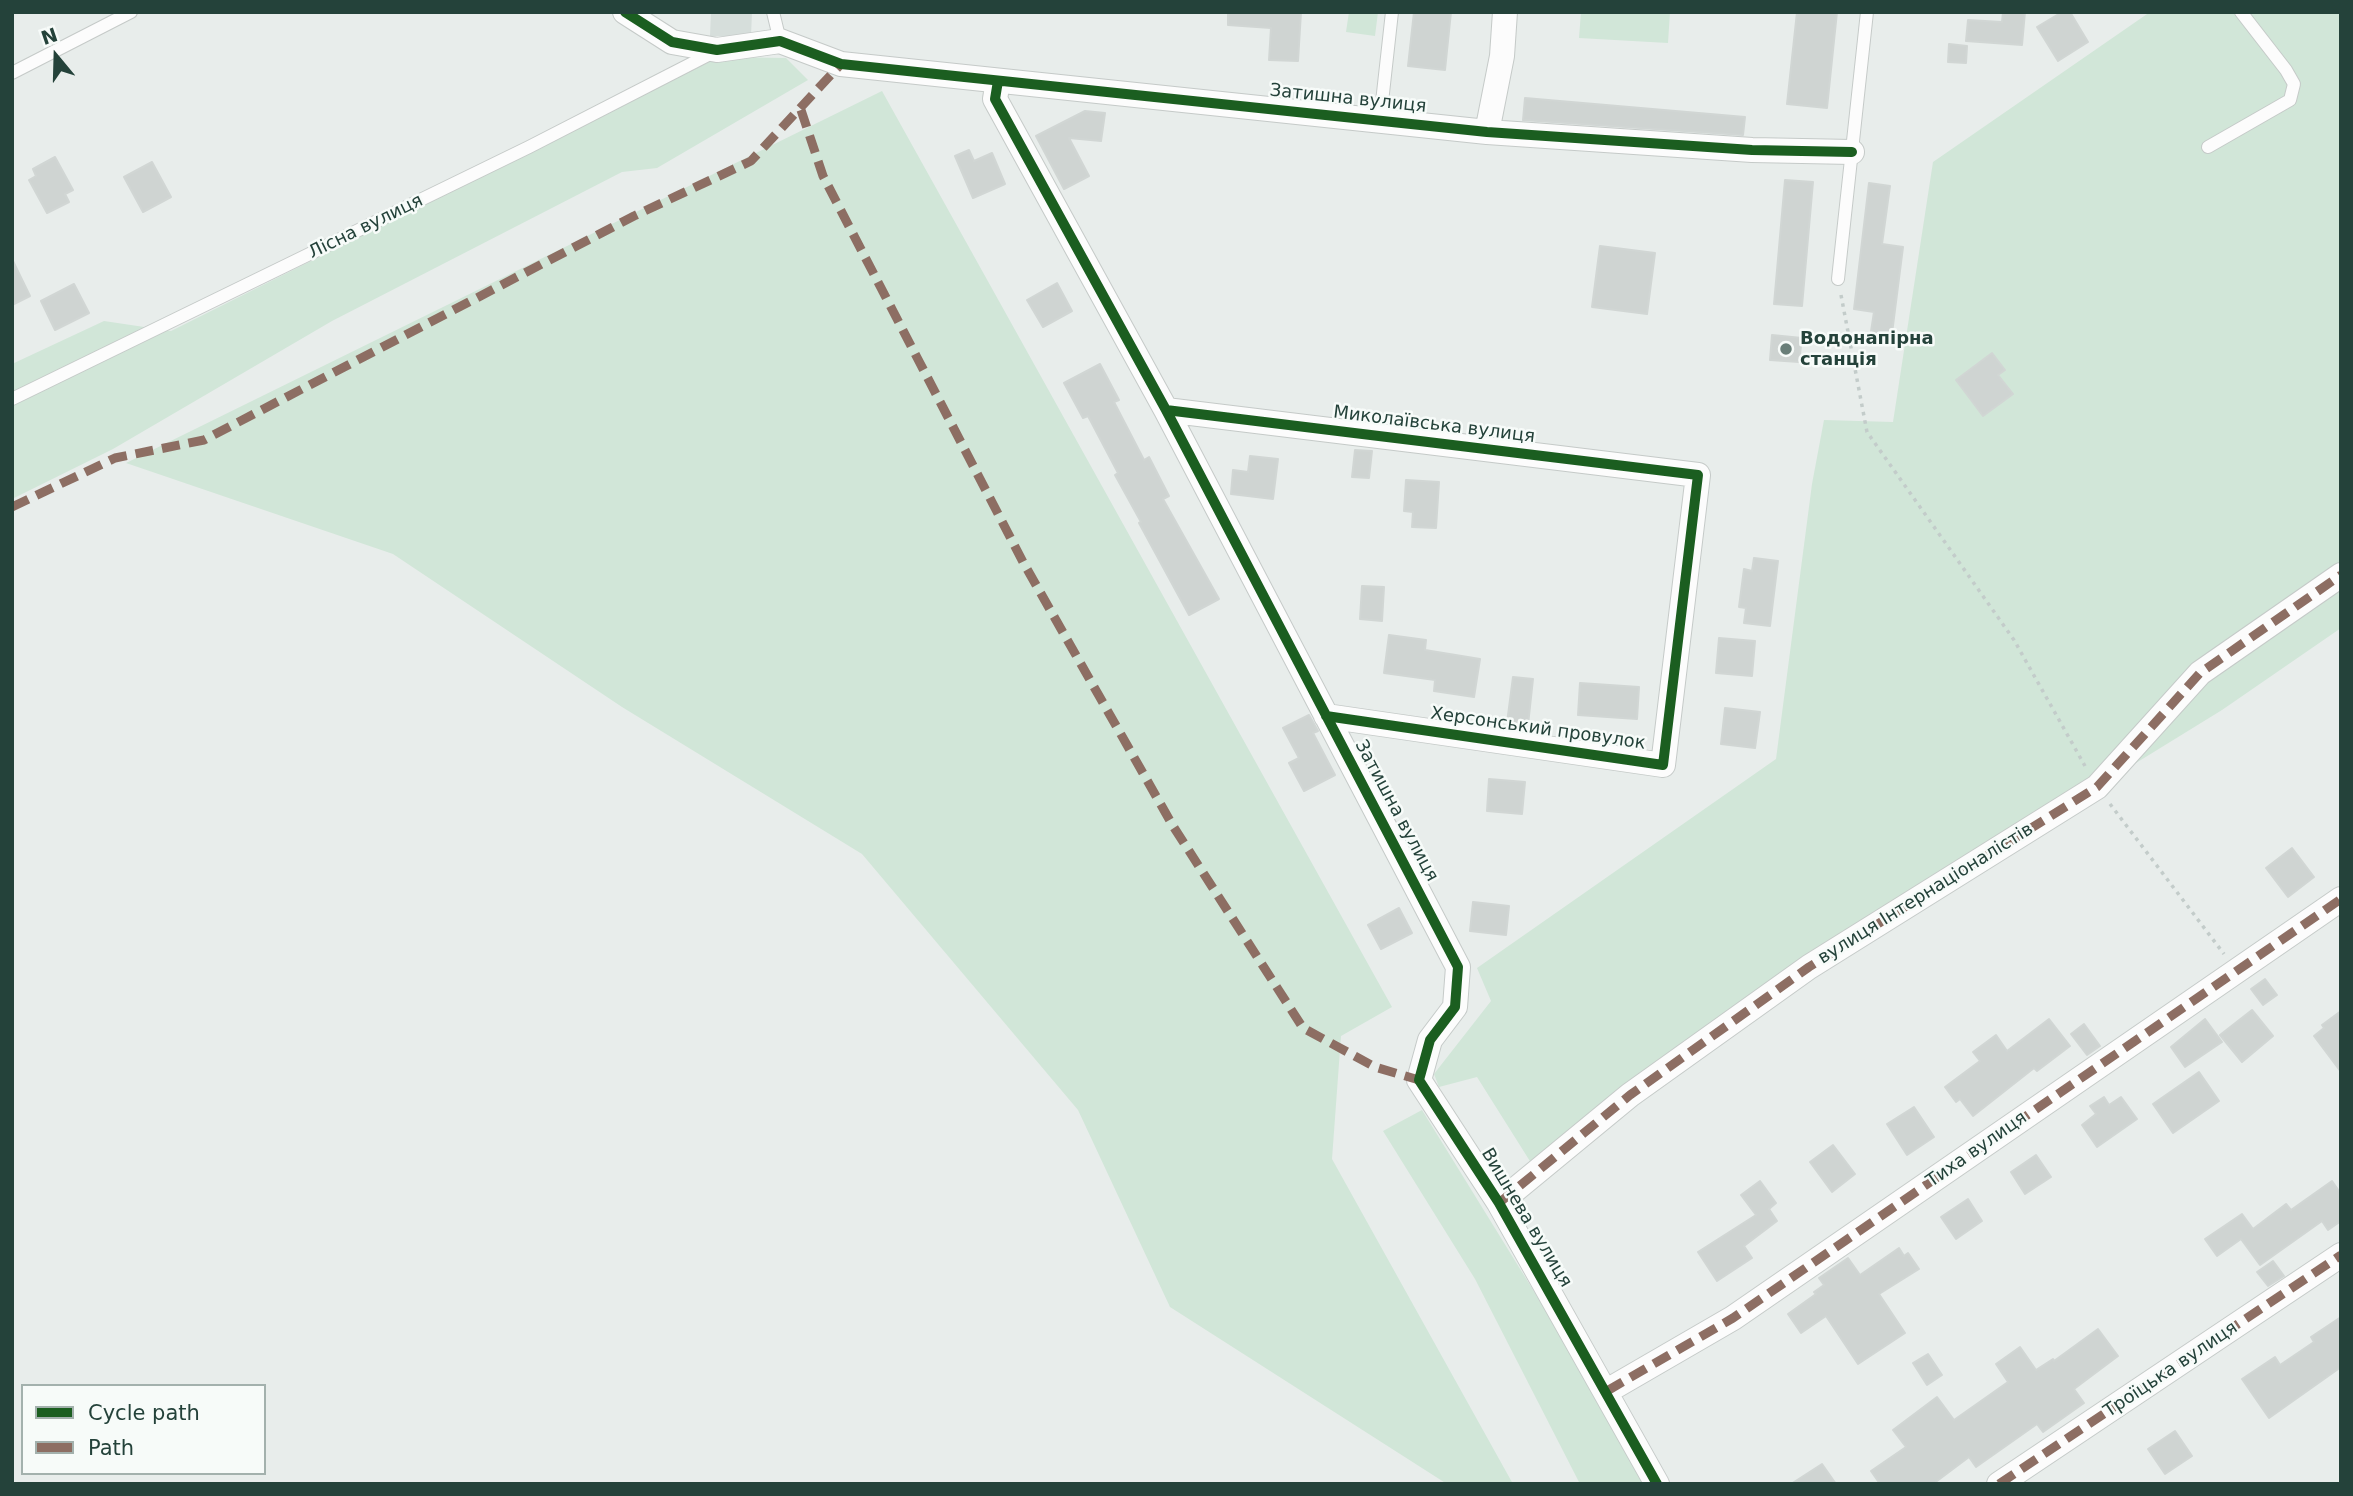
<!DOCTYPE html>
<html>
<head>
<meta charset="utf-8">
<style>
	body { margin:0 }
	#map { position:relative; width:2353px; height:1496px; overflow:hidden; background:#e8edeb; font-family:"DejaVu Sans",sans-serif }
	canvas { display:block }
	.frame { position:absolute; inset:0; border:14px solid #24423a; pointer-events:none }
	.legend { position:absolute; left:21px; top:1384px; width:245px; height:91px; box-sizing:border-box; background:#f7fbf9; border:2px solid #a3b1ad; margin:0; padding:9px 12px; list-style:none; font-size:21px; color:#24423a }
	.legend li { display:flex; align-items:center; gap:14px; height:35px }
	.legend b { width:35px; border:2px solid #a3b1ad }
	.north { position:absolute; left:21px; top:21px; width:70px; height:70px; -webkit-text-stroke:5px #f7fbf9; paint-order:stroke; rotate:341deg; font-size:19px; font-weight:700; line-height:28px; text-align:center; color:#24423a }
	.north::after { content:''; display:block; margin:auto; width:24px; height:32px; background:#24423a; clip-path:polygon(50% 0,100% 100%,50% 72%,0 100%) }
</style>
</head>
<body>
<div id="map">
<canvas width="2353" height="1496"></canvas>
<div class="frame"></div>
<ul class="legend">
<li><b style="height:9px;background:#1b5e20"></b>Cycle path</li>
<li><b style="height:9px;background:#8d6e63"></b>Path</li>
</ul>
<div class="north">N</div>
</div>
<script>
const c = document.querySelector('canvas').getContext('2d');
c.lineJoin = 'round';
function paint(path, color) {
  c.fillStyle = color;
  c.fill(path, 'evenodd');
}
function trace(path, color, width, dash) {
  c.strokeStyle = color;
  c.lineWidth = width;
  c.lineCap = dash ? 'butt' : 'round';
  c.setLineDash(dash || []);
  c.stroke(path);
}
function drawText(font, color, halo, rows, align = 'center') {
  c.font = font + ' "DejaVu Sans",sans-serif';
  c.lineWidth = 5;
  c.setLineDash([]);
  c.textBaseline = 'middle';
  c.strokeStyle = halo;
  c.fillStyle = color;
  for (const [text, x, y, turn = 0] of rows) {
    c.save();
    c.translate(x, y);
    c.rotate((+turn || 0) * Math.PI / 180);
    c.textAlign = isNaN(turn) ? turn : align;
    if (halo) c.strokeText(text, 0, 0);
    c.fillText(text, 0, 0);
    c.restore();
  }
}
paint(new Path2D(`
	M711,12H752L751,36H710Z`), '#d6dedb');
paint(new Path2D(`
	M1349,12H1378L1375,36L1346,32Z
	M1581,12H1670L1668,43L1579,38Z
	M2150,12H2341V628L2222,710L2097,787L1533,1166L1477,1077L1439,1087L1434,1074L1491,1001L1477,968L1776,759L1812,484L1824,420L1893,422L1933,162Z
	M719,57L786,58L808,80L657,168L622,172L332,321L113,449L12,499V364L104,321L171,331Z
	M882,91L1392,1007L1341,1036L1332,1159L1513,1484H1447L1170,1307L1078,1110L862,854L622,707L393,554L126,463Z
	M1422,1110L1580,1366L1645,1484H1580L1475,1279L1383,1131Z`), '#d1e6d8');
const building = new Path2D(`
	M1228,12H1301L1298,61L1269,60L1271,28L1228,25Z
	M1414,12H1451L1445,70L1408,66Z
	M1797,12H1837L1827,108L1787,104Z
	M2003,12H2025L2022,45L1966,41L1968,20L2002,22Z
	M2062,12H2070L2088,42L2058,61L2037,27Z
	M1949,44L1967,46L1966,63L1948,62Z
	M1525,98L1745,117L1743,135L1523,120Z
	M1085,111L1105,113L1101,141L1069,138L1089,176L1064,189L1036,136Z
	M969,150L974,161L992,153L1005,184L973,198L955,156Z
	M55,157L73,190L65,194L69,202L47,213L29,180L36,176L33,169Z
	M152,162L171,197L143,212L124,177Z
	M1785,180L1813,182L1802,306L1774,304Z
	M1869,183L1890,186L1882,244L1903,247L1891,341L1870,338L1874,312L1854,309Z
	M1600,246L1655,253L1647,314L1592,307Z
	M12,259L30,296L12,305Z
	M1057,283L1072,311L1043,327L1027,300Z
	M74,284L89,313L55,330L41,301Z
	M1772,335L1802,338L1799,362L1770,360Z
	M1992,353L2005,370L1998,375L2013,394L1983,416L1956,380Z
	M1100,364L1119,400L1114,402L1144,460L1149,457L1169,496L1163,499L1219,599L1189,615L1139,523L1141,522L1115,475L1118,473L1088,416L1083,418L1064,383Z
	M1355,450L1372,451L1369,478L1352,477Z
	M1250,456L1278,459L1273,499L1231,494L1233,470L1248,472Z
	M1406,480L1439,482L1436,528L1412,527L1413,512L1404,511Z
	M1754,558L1778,561L1770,626L1744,623L1746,608L1739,607L1744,569L1752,571Z
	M1362,586L1384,587L1382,621L1360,619Z
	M1389,635L1426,640L1425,650L1480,659L1474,697L1434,691L1435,680L1384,673Z
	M1719,638L1755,641L1752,676L1716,673Z
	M1513,677L1533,679L1528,725L1507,723Z
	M1580,683L1639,687L1637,719L1578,715Z
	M1725,708L1760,712L1755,748L1721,744Z
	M1309,715L1318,731L1313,733L1335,775L1304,791L1289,763L1299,758L1283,728Z
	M1489,779L1525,782L1522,814L1487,811Z
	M2292,848L2314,877L2288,897L2266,868Z
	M1473,902L1509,906L1506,935L1470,931Z
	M1399,908L1412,933L1381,949L1368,925Z
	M2265,979L2277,995L2263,1005L2251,989Z
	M2252,1010L2273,1036L2242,1062L2220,1035Z
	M2341,1011V1072L2314,1036L2324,1028L2322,1025Z
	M2049,1019L2070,1046L2037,1071L2034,1068L1973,1116L1960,1099L1956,1102L1945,1087L1980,1061L1973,1052L1996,1035L2007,1051Z
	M2205,1019L2222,1042L2185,1067L2171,1047Z
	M2084,1024L2100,1046L2087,1055L2071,1034Z
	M2199,1072L2219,1101L2173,1133L2153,1104Z
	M2104,1097L2109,1105L2121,1097L2137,1119L2097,1147L2082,1125L2096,1114L2090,1106Z
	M1914,1107L1934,1137L1907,1155L1887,1124Z
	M1833,1145L1855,1174L1832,1192L1810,1162Z
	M2036,1155L2051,1177L2025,1194L2011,1172Z
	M1760,1181L1776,1203L1769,1209L1777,1221L1744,1246L1752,1258L1717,1281L1698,1252L1756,1215L1741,1195Z
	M2332,1181L2341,1194V1221L2328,1230L2322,1221L2260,1265L2241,1239L2217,1256L2205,1239L2242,1214L2253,1229L2286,1204L2291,1210Z
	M1968,1199L1982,1221L1956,1239L1941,1217Z
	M1899,1248L1904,1256L1908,1253L1919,1269L1879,1294L1905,1333L1858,1364L1826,1316L1801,1333L1788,1314L1816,1294L1814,1292L1824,1285L1819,1278L1848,1258L1860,1275Z
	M2273,1261L2284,1276L2268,1286L2257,1272Z
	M2341,1317V1367L2269,1418L2242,1379L2275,1357L2280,1365L2314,1342L2311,1337Z
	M2098,1329L2118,1356L2074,1389L2084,1403L2043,1432L2037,1424L1976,1467L1969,1457L1933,1484H1880L1871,1471L1906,1447L1893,1430L1937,1397L1954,1420L2008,1382L1996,1364L2020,1347L2036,1370L2053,1359L2054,1361Z
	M1928,1354L1942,1375L1927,1385L1913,1363Z
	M2175,1431L2192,1456L2165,1474L2148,1449Z
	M1822,1464L1836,1484H1791Z`);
paint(building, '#cfd4d2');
trace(building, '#d1d6d4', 2);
const service = new Path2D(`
	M773,12L780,41
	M12,73L131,12
	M1380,120L1392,12
	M2208,147L2290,100L2294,84L2286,70L2241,12
	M1838,279L1867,12
	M12,399L529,147L714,52`);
const minor = new Path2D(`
	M625,12L672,42L717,50L780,41L841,64L1487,132L1752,150L1852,152
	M998,81L995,99L1166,410L1458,967L1455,1007L1430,1040L1419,1080L1499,1203L1657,1484
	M1487,132L1502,56L1505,12
	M1166,410L1698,475L1663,765L1326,716
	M1499,1203L1630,1095L1809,967L2097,787L2200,673L2341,575
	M1607,1391L1733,1318L2341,899
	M1999,1484L2341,1255`);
trace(service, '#c5cac8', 14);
trace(minor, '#c5cac8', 26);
trace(new Path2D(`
	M1841,295L1867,432L2014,640L2085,766
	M2110,804L2224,954`), '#c3ccca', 3.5, [3.5, 5]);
trace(service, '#fcfcfc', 12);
trace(minor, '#fcfcfc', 24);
trace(new Path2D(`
	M801,110L823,176L1023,562L1173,826L1303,1028L1375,1067L1419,1080
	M12,507L115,458L204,440L634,216L751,161L841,64
	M1499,1203L1630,1095L1809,967L2097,787L2200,673L2341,575
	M1607,1391L1733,1318L2341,899
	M1999,1484L2341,1255`), '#8d6e63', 9, [18, 9]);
trace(new Path2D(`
	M625,12L672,42L717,50L780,41L841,64L1487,132L1752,150L1852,152
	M998,81L995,99L1166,410L1458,967L1455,1007L1430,1040L1419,1080L1499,1203L1657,1484
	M1166,410L1698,475L1663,765L1326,716`), '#1b5e20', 10);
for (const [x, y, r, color] of [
	[1786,349,7,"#697e78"]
]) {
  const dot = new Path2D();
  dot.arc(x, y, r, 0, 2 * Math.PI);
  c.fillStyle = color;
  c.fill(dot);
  trace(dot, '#f7fbf9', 2.5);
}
drawText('18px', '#24423a', '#f7fbf9', [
	["Затишна вулиця",1348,99,6],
	["Лісна вулиця",366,227,-26],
	["Миколаївська вулиця",1434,425,7],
	["Херсонський провулок",1538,729,8],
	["Затишна вулиця",1396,811,62],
	["вулиця Інтернаціоналістів",1926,894,-32],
	["Тиха вулиця",1977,1150,-35],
	["Вишнева вулиця",1526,1218,59],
	["Троїцька вулиця",2171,1370,-34]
]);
drawText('bold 18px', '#24423a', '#f7fbf9', [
	["Водонапірна",1800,339],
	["станція",1800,360]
], 'left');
</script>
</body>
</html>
